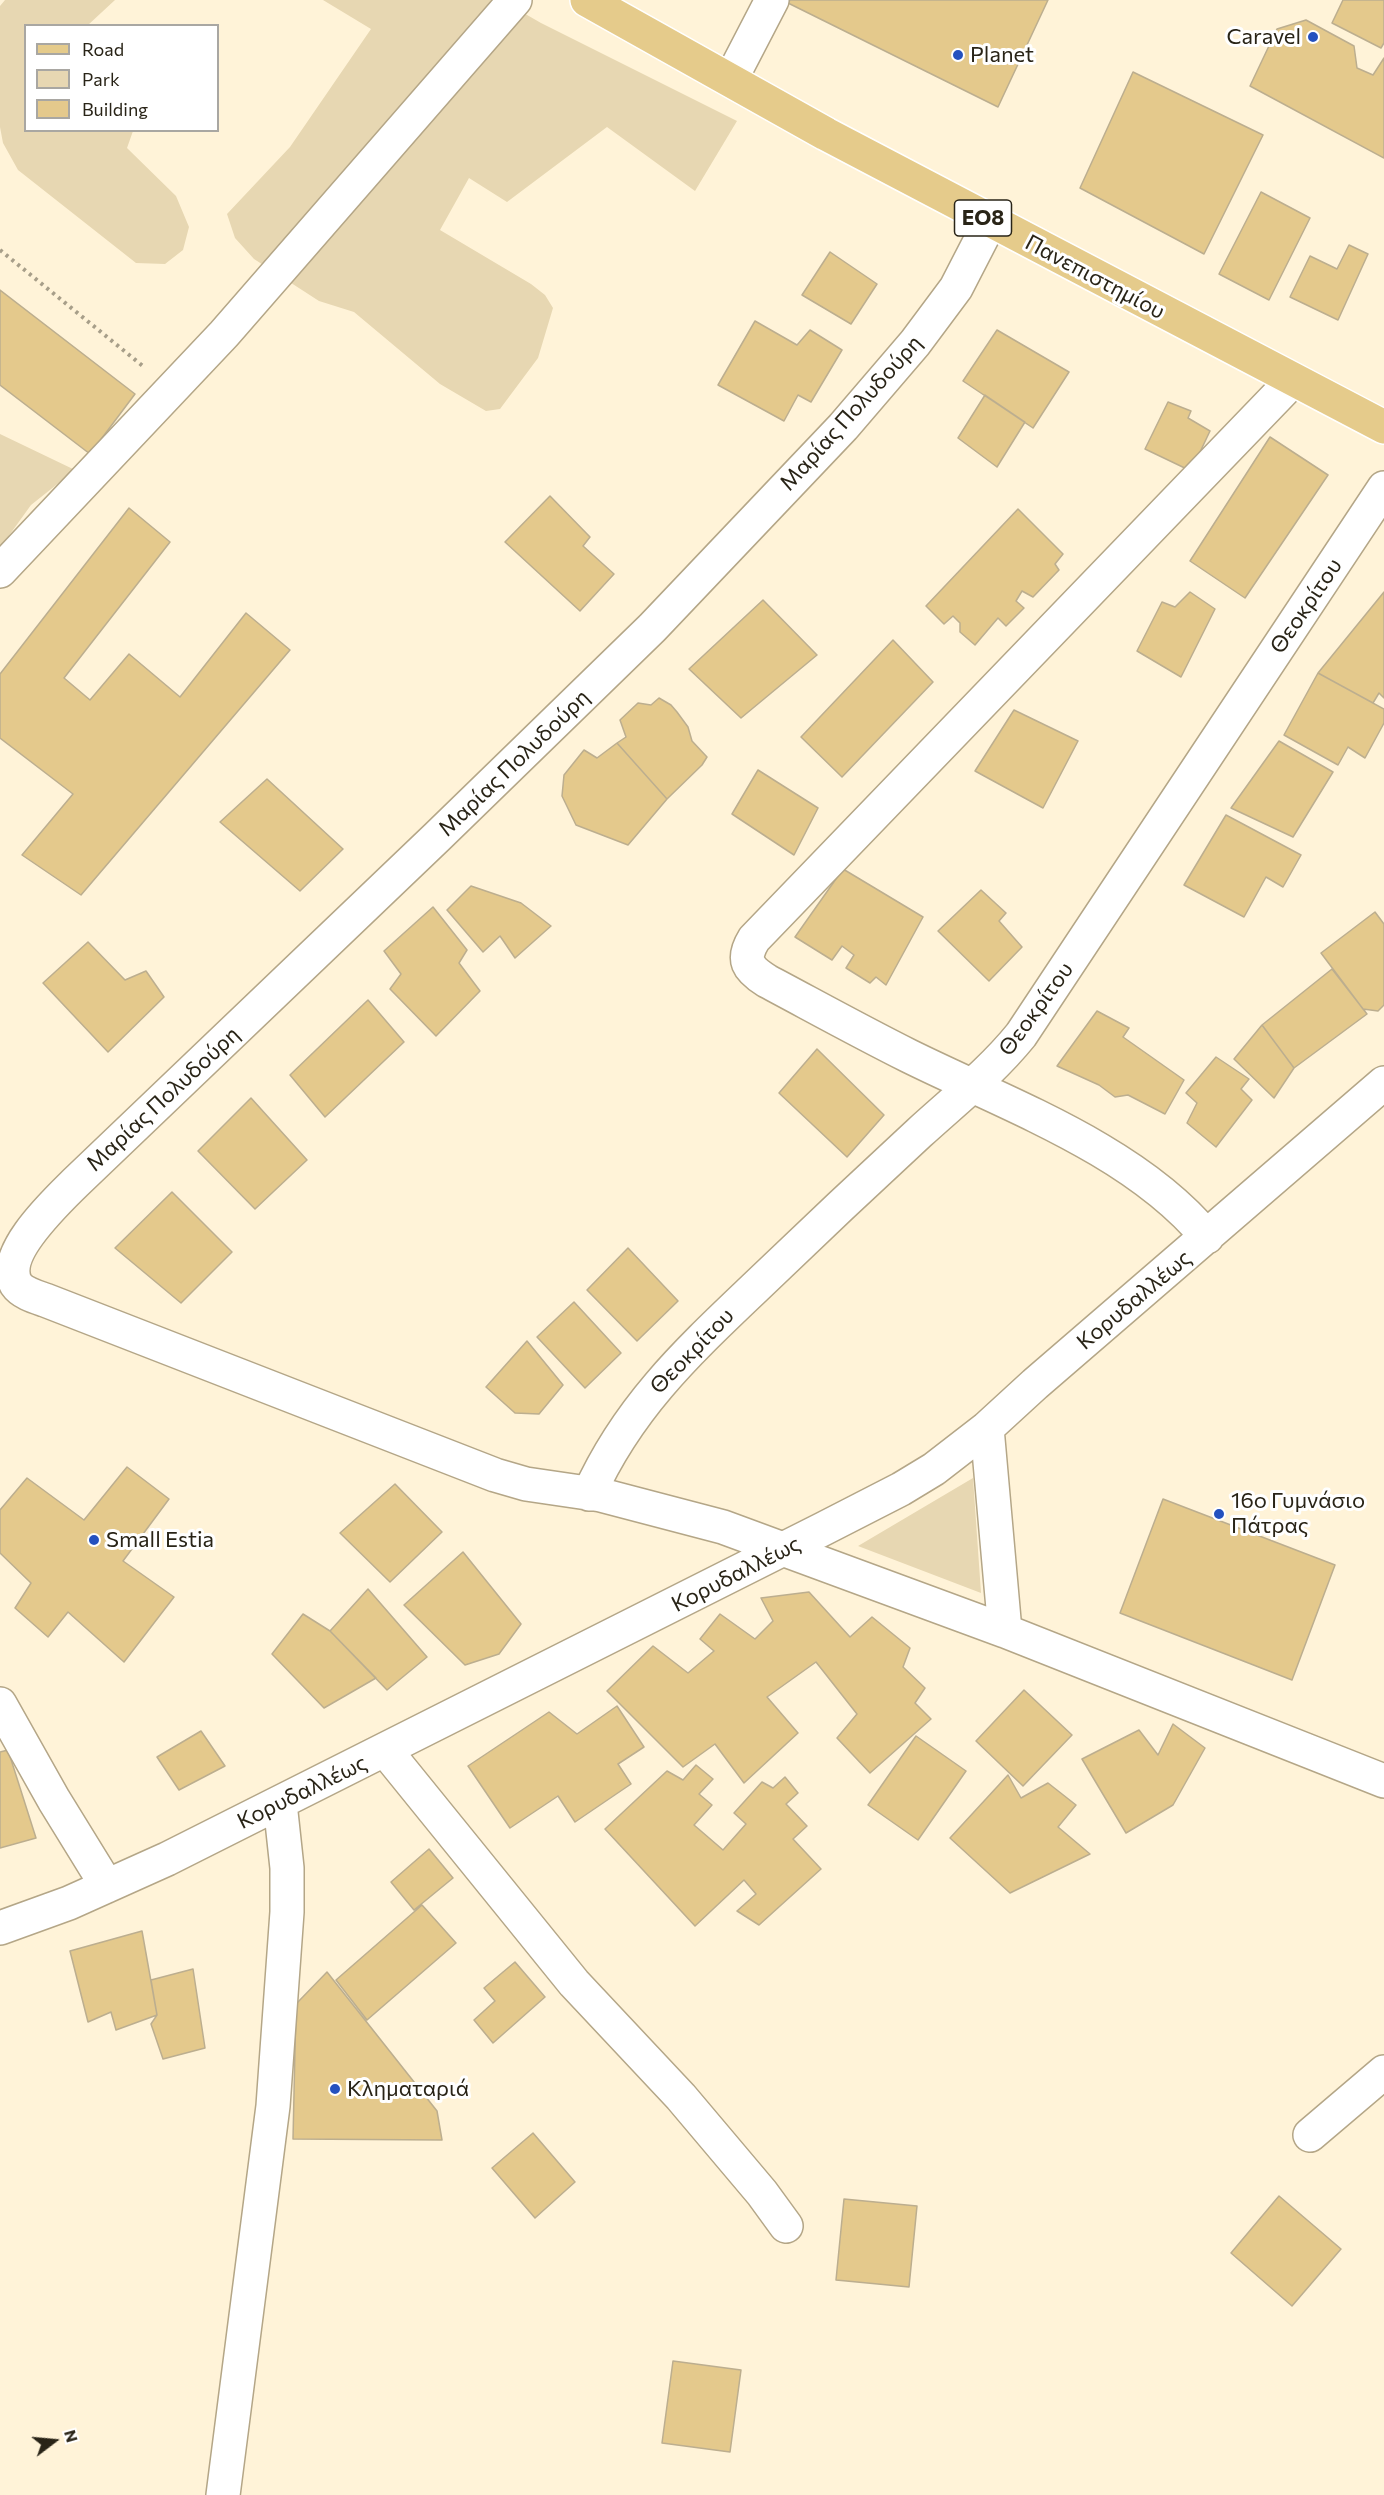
<!DOCTYPE html>
<html>
<head>
<meta charset="utf-8">
<style>
	body { margin:0 }
	#map { position:relative; width:1384px; height:2495px; overflow:hidden; background:#fff3d8; font-family:Commissioner,sans-serif }
	canvas { display:block }
	.legend { position:absolute; left:24px; top:24px; width:195px; height:108px; box-sizing:border-box; background:#fff; border:2px solid #a9a7a2; margin:0; padding:8px 10px; list-style:none; font-size:18px; color:#292417 }
	.legend li { display:flex; align-items:center; gap:12px; height:30px }
	.legend b { width:30px; border:2px solid #a9a7a2 }
	.north { position:absolute; left:24px; top:2411px; width:60px; height:60px; -webkit-text-stroke:4px #fff; paint-order:stroke; rotate:74deg; font-size:16px; font-weight:700; line-height:24px; text-align:center; color:#292417 }
	.north::after { content:''; display:block; margin:auto; width:21px; height:27px; background:#292417; clip-path:polygon(50% 0,100% 100%,50% 72%,0 100%) }
</style>
</head>
<body>
<div id="map">
<canvas width="1384" height="2495"></canvas>
<ul class="legend">
<li><b style="height:8px;background:#e5cb8b"></b>Road</li>
<li><b style="height:16px;background:#e7d7b2"></b>Park</li>
<li><b style="height:16px;background:#e4c98c"></b>Building</li>
</ul>
<div class="north">N</div>
</div>
<script>
const c = document.querySelector('canvas').getContext('2d');
c.lineJoin = 'round';
function paint(path, color) {
  c.fillStyle = color;
  c.fill(path, 'evenodd');
}
function trace(path, color, width, dash) {
  c.strokeStyle = color;
  c.lineWidth = width;
  c.lineCap = dash ? 'butt' : 'round';
  c.setLineDash(dash || []);
  c.stroke(path);
}
function drawText(font, color, halo, rows, align = 'center') {
  c.font = font + ' Commissioner,sans-serif';
  c.lineWidth = 6;
  c.setLineDash([]);
  c.textBaseline = 'middle';
  c.strokeStyle = halo;
  c.fillStyle = color;
  for (const [text, x, y, turn = 0] of rows) {
    c.save();
    c.translate(x, y);
    c.rotate((+turn || 0) * Math.PI / 180);
    c.textAlign = isNaN(turn) ? turn : align;
    if (halo) c.strokeText(text, 0, 0);
    c.fillText(text, 0, 0);
    c.restore();
  }
}
paint(new Path2D(`
	M5,0H115L88,25L26,26V130L133,131L127,148L176,196L189,227L183,250L165,264L136,263L18,170L3,143L0,127V6Z
	M323,0H501L541,23L737,121L695,191L607,127L507,202L469,178L440,230L531,284L545,295L553,308L538,358L500,409L486,411L440,384L354,312L319,301L254,259L235,238L227,214L290,147L371,29Z
	M0,434L75,470L31,505L0,548Z
	M973,1478L981,1593L858,1546Z`), '#e7d7b2');
const building = new Path2D(`
	M790,0H1048L998,107L788,3Z
	M1343,0H1384V43L1381,48L1332,23Z
	M1306,20L1354,46L1357,68L1373,75L1384,58V158L1250,86L1277,29Z
	M1133,72L1263,135L1204,254L1080,188Z
	M1261,192L1310,218L1269,300L1219,274Z
	M1349,245L1368,254L1338,320L1290,297L1310,256L1337,269Z
	M830,252L877,284L851,324L802,295Z
	M0,290L135,394L90,454L0,385Z
	M755,321L797,345L810,330L842,350L811,402L798,395L784,421L718,385Z
	M997,330L1069,372L1033,428L963,381Z
	M985,395L1025,422L997,467L958,438Z
	M1168,402L1191,411L1188,418L1210,431L1191,471L1145,449Z
	M1270,437L1328,475L1245,598L1190,561Z
	M550,496L590,537L583,546L614,574L580,611L505,542Z
	M129,508L170,542L64,678L90,700L129,654L180,697L246,613L290,650L81,895L22,855L73,794L0,738V674Z
	M1018,509L1063,554L1055,564L1059,570L1033,597L1022,591L1016,601L1024,608L1006,626L998,618L975,645L960,632V623L953,616L944,624L926,606Z
	M1190,592L1215,609L1181,677L1137,651L1162,602L1175,607Z
	M1384,592V698L1379,693L1373,703L1318,673Z
	M763,600L817,655L741,718L689,669Z
	M893,640L933,682L842,777L801,737Z
	M1318,673L1384,709V723L1365,758L1348,747L1338,765L1284,735Z
	M659,698L671,705L677,712L688,727L692,741L707,757L702,765L667,799L617,743L626,737L620,720L638,703L651,705Z
	M1014,710L1078,741L1043,808L975,771Z
	M1279,741L1333,772L1293,837L1231,808Z
	M617,743L667,799L628,845L576,825L562,796L564,775L584,750L597,758Z
	M758,770L818,808L794,855L732,814Z
	M267,779L343,849L300,891L220,822Z
	M1226,815L1301,855L1283,887L1266,877L1244,917L1184,885Z
	M843,869L923,917L886,985L876,977L870,983L846,968L854,955L842,946L832,960L795,937Z
	M471,886L521,903L551,926L515,958L500,936L483,952L447,910Z
	M981,890L1006,913L999,921L1022,947L989,981L938,931Z
	M433,907L467,950L459,963L480,991L436,1036L390,989L401,974L384,951Z
	M1375,912L1384,924V1005L1378,1011L1363,1009L1321,953Z
	M88,942L125,980L146,971L164,997L108,1052L43,983Z
	M1332,969L1367,1014L1294,1068L1262,1025Z
	M368,1000L404,1042L325,1117L290,1075Z
	M1097,1011L1129,1028L1123,1037L1184,1080L1165,1114L1128,1095L1115,1097L1099,1085L1057,1066Z
	M1262,1025L1294,1068L1274,1098L1234,1059Z
	M817,1049L884,1115L847,1157L779,1093Z
	M1216,1057L1249,1079L1241,1089L1252,1100L1216,1147L1187,1123L1197,1103L1186,1093Z
	M251,1098L307,1160L255,1209L198,1151Z
	M172,1192L232,1252L181,1303L115,1248Z
	M628,1248L678,1301L637,1341L587,1290Z
	M574,1302L621,1353L585,1388L537,1337Z
	M527,1341L563,1385L539,1414L515,1413L486,1387Z
	M127,1467L169,1499L123,1561L174,1597L124,1662L68,1612L48,1637L15,1608L31,1583L0,1553V1510L27,1478L84,1520Z
	M395,1484L442,1532L390,1582L340,1533Z
	M1163,1499L1335,1565L1292,1680L1120,1613Z
	M463,1552L521,1624L499,1654L465,1665L404,1605Z
	M368,1589L427,1657L387,1690L330,1631Z
	M809,1592L850,1637L872,1617L910,1648L903,1667L925,1688L915,1703L931,1719L870,1773L837,1738L857,1714L816,1662L767,1697L798,1733L744,1783L715,1744L683,1767L607,1691L653,1646L688,1673L714,1651L700,1639L720,1614L755,1639L773,1621L761,1598Z
	M303,1614L330,1631L376,1678L324,1708L272,1654Z
	M1024,1690L1072,1735L1023,1786L976,1741Z
	M617,1706L644,1747L618,1764L631,1784L575,1822L558,1796L510,1828L468,1766L549,1712L577,1734Z
	M1173,1724L1205,1748L1173,1805L1126,1833L1082,1759L1139,1730L1158,1755Z
	M201,1731L225,1766L179,1790L157,1757Z
	M916,1736L966,1771L918,1840L868,1805Z
	M8,1750L36,1838L0,1848V1752Z
	M696,1765L713,1779L699,1794L712,1805L694,1825L723,1850L746,1824L734,1813L762,1782L773,1788L785,1777L798,1793L786,1804L807,1826L793,1839L821,1869L759,1925L737,1911L756,1894L744,1880L695,1926L605,1829L667,1771L683,1780Z
	M1008,1775L1021,1798L1048,1783L1076,1805L1058,1827L1090,1854L1010,1893L950,1838Z
	M429,1849L453,1878L414,1910L391,1882Z
	M422,1905L456,1943L367,2020L336,1980Z
	M142,1931L157,2015L116,2030L111,2012L88,2022L70,1951Z
	M515,1962L545,1997L493,2043L474,2020L495,2001L484,1988Z
	M193,1969L205,2048L163,2059L151,2024L157,2015L151,1980Z
	M327,1972L437,2111L442,2140L293,2139L296,2004Z
	M533,2133L575,2182L535,2218L492,2168Z
	M1279,2196L1341,2249L1292,2306L1231,2253Z
	M844,2199L917,2206L909,2287L836,2280Z
	M673,2361L741,2370L730,2452L662,2443Z`);
paint(building, '#e4c98c');
trace(building, '#bcae8f', 1.5);
const minor = new Path2D(`
	M731,79L772,0
	M990,222L956,288L915,343L843,427L652,628L437,837L75,1183C56,1202 0,1254 16,1284C22,1293 36,1297 45,1300L495,1475L526,1484L601,1495L723,1527L1005,1631L1384,1781
	M0,571L224,334L515,0
	M1207,1237C1135,1150 1008,1105 909,1056C861,1032 814,1006 767,981C748,969 741,960 754,939L1293,380
	M987,1428L1005,1631
	M589,1494C630,1403 693,1347 763,1280C815,1230 867,1181 919,1133C954,1101 991,1072 1021,1035L1384,488
	M0,1704L54,1800L107,1886
	M386,1751L574,1983L681,2097L762,2193L786,2226
	M0,1928L69,1903L167,1859L823,1529L901,1489L934,1469L987,1428L1035,1384L1384,1083
	M1310,2135L1384,2072
	M223,2495L273,2106L287,1912V1868L280,1803`);
const major = new Path2D(`
	M587,0L826,134L1384,427`);
trace(minor, '#b4a687', 36);
trace(major, '#fff', 36);
trace(new Path2D(`
	M0,250L144,367`), '#a79e89', 4, [3, 4.5]);
trace(minor, '#fff', 33);
trace(major, '#e5cb8b', 33);
for (const [x, y, r, color] of [
	[1313,37,6,"#2451bf"],
	[958,55,6,"#2451bf"],
	[1219,1514,6,"#2451bf"],
	[94,1540,6,"#2451bf"],
	[335,2089,6,"#2451bf"]
]) {
  const dot = new Path2D();
  dot.arc(x, y, r, 0, 2 * Math.PI);
  c.fillStyle = color;
  c.fill(dot);
  trace(dot, '#fff', 2);
}
for (const [x, y, w] of [
	[983,218,57]
]) {
  const box = new Path2D();
  box.roundRect(x - w / 2, y - 18, w, 36, 4.5);
  c.fillStyle = '#fff';
  c.fill(box);
  trace(box, '#292417', 1.5);
}
drawText('bold 21px', '#292417', null, [
	["ΕΟ8",983,218]
]);
drawText('22px', '#292417', '#fff', [
	["Caravel",1301,37,"right"],
	["Planet",970,55],
	["16ο Γυμνάσιο",1231,1501],
	["Πάτρας",1231,1526],
	["Small Estia",106,1540],
	["Κληματαριά",347,2089]
], 'left');
drawText('22px', '#292417', '#fff', [
	["Πανεπιστημίου",1095,277,28],
	["Μαρίας Πολυδούρη",851,413,-48],
	["Θεοκρίτου",1306,606,-56],
	["Μαρίας Πολυδούρη",514,763,-44],
	["Θεοκρίτου",1036,1009,-54],
	["Μαρίας Πολυδούρη",163,1099,-43],
	["Κορυδαλλέως",1134,1300,-40],
	["Θεοκρίτου",692,1351,-46],
	["Κορυδαλλέως",736,1574,-27],
	["Κορυδαλλέως",302,1792,-26]
]);
</script>
</body>
</html>
